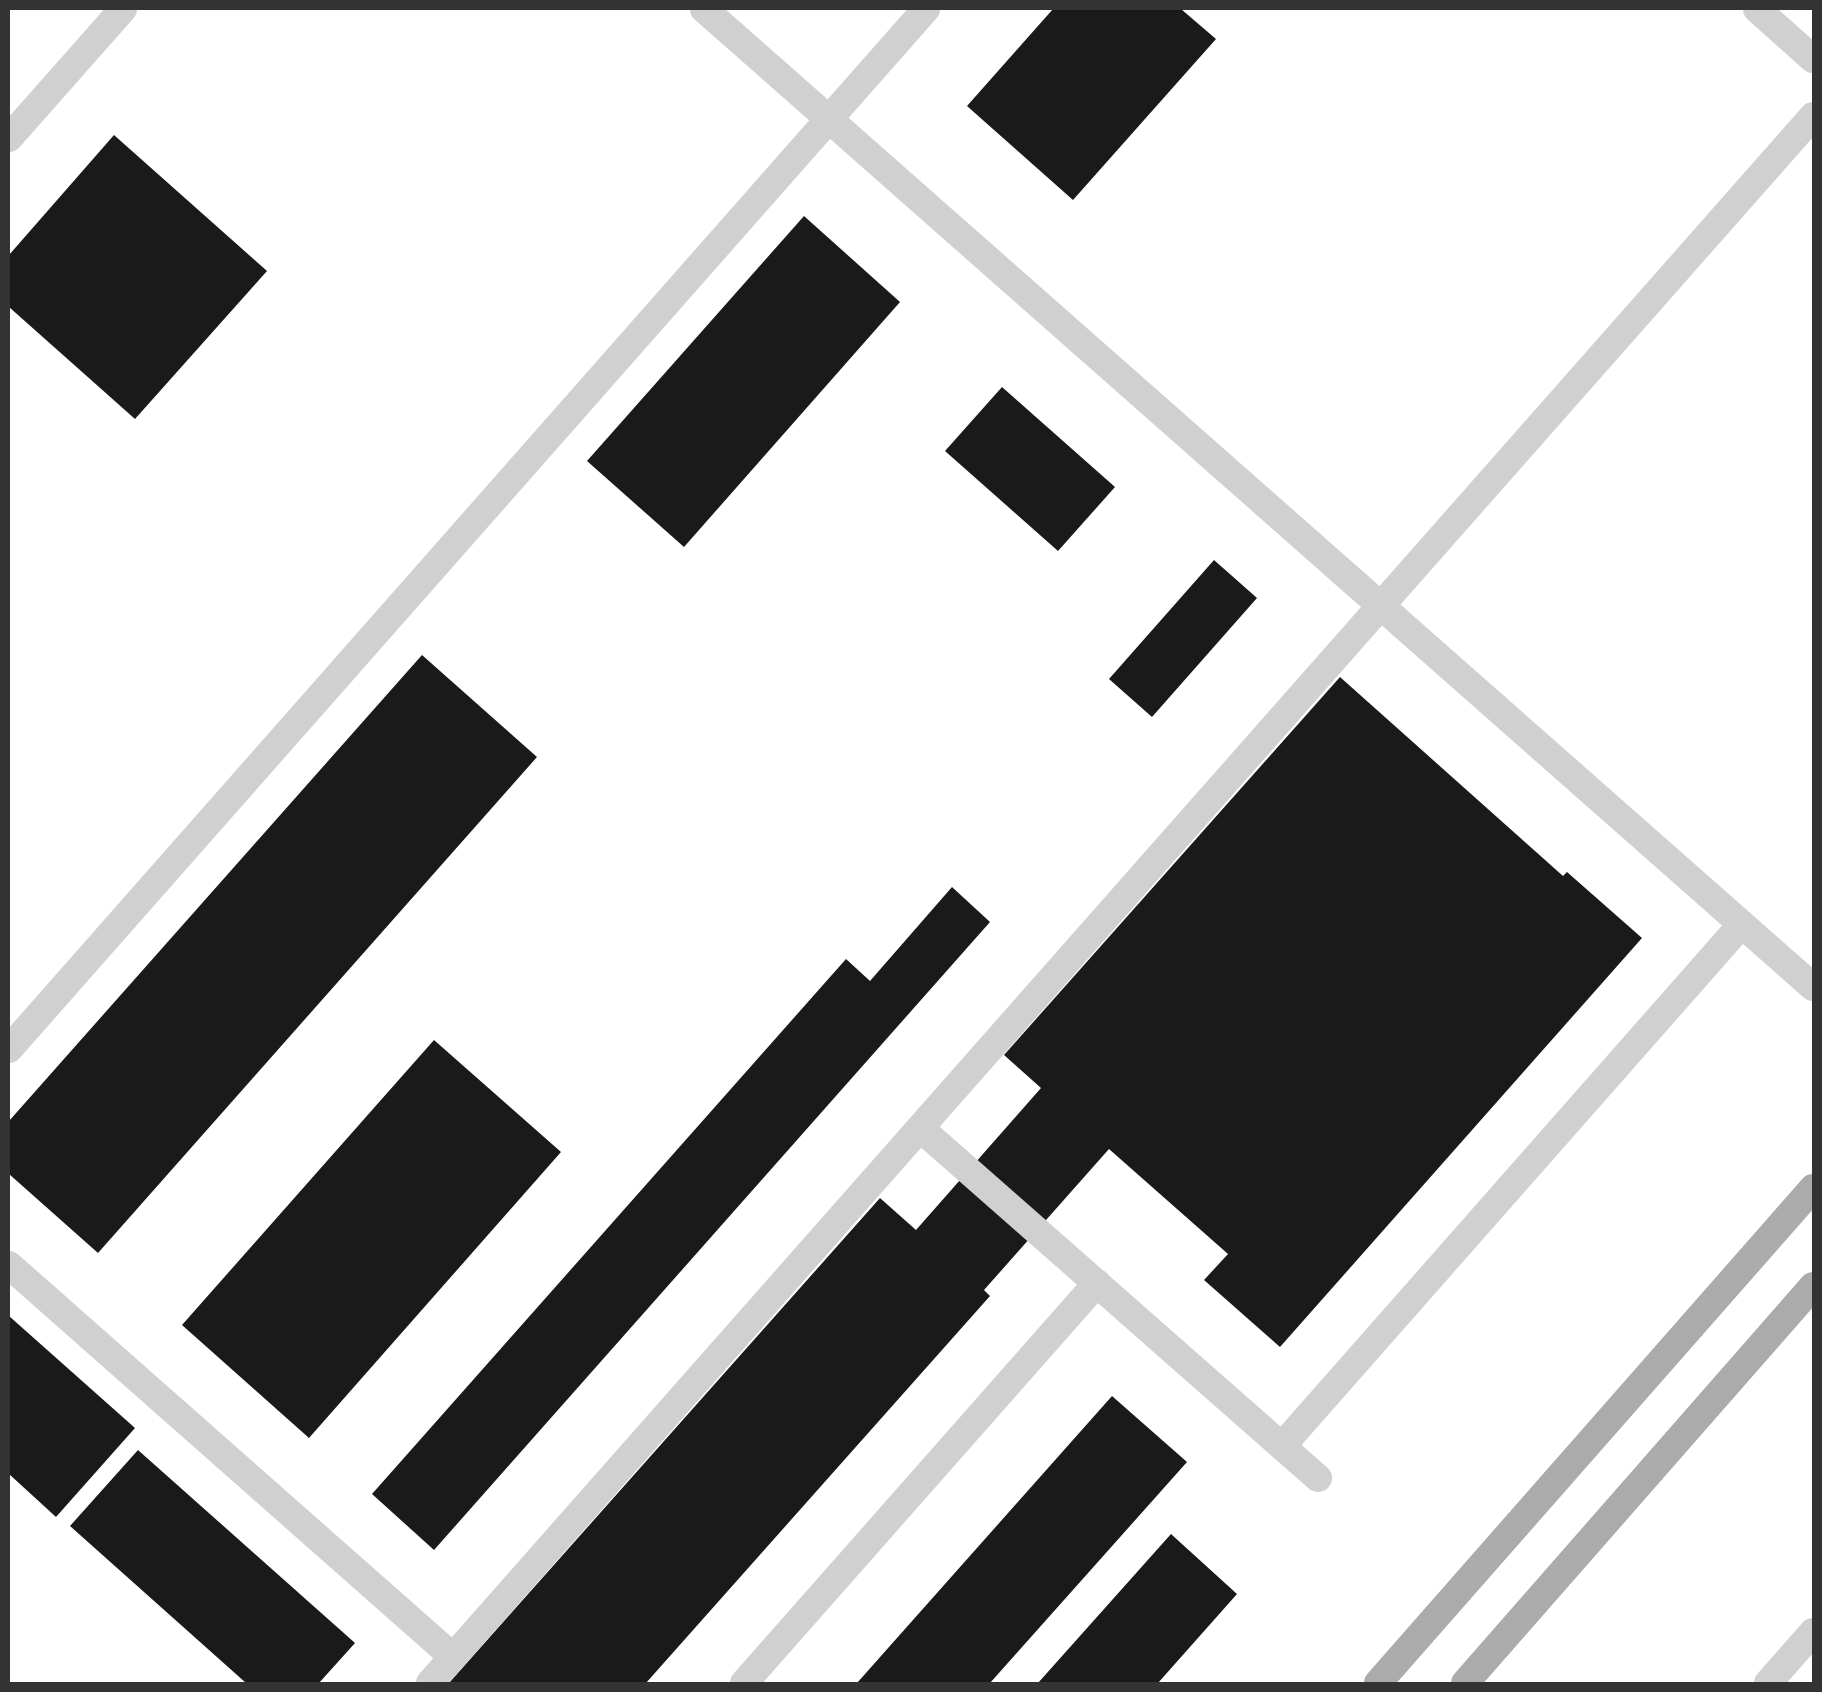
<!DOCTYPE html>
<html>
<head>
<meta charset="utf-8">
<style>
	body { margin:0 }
	#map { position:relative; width:1822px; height:1692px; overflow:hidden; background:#fff; font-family:"Work Sans",sans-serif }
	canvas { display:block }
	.frame { position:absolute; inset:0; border:10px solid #333; pointer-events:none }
</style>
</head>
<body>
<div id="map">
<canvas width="1822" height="1692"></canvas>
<div class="frame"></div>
</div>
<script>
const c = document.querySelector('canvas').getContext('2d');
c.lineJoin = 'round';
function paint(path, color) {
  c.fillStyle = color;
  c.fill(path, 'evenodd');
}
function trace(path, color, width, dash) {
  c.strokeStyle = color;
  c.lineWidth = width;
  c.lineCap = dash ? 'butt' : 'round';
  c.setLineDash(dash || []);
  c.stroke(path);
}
paint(new Path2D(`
	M1053,9H1181L1216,39L1073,200L967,106Z
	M114,135L267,271L135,419L9,307V255Z
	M804,216L900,302L684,547L587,461Z
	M1002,387L1115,487L1058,551L945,451Z
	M1214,560L1257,598L1152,717L1109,679Z
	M422,655L537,757L98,1253L9,1174V1121Z
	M1340,677L1563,876L1567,872L1642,938L1280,1347L1204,1280L1228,1254L1109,1149L984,1290L990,1296L646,1683H449L880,1198L916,1230L1041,1088L1004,1055Z
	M952,887L990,922L434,1550L372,1494L846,959L870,981Z
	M434,1040L561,1152L309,1438L182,1325Z
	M9,1316L135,1428L56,1517L9,1474Z
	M1112,1396L1187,1462L990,1683H857Z
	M138,1450L355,1643L319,1683H246L70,1526Z
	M1171,1534L1237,1594L1158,1683H1038Z`), '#1a1a1a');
trace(new Path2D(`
	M704,9L1813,987
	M1757,9L1813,59
	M9,138L123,9
	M9,1049L926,9
	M920,1128L1318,1478
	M9,1265L453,1657L430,1683
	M1282,1446L1742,924
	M453,1657L1813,116
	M744,1683L1097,1283
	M1768,1683L1813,1632`), '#d0d0d0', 28);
trace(new Path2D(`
	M1378,1683L1813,1188
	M1465,1683L1813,1286`), '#ababab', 28);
</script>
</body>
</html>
